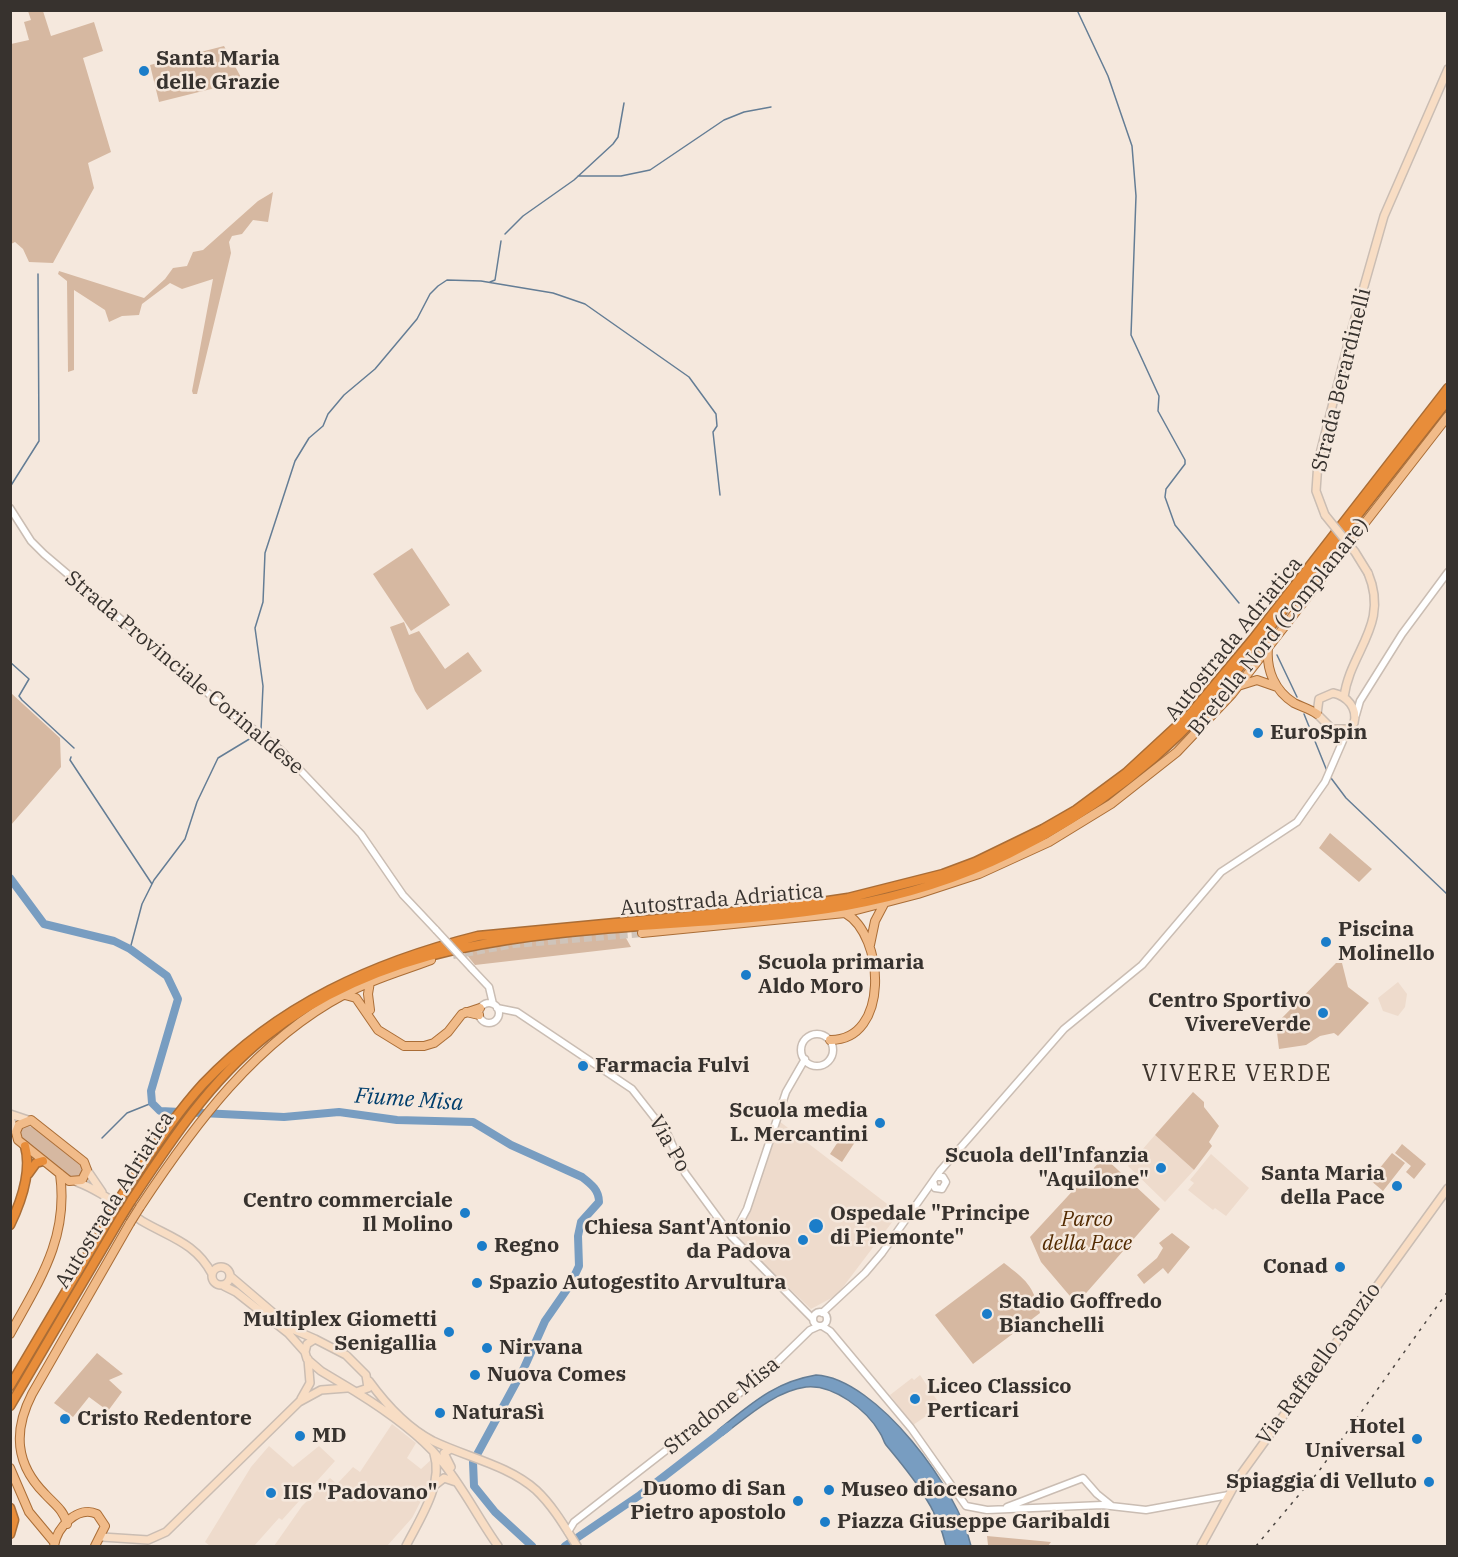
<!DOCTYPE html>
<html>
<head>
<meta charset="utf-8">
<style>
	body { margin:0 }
	#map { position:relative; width:1458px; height:1557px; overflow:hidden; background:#f5e8dd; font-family:"IBM Plex Serif",serif }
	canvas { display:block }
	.frame { position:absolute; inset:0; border:12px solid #37322e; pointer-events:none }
</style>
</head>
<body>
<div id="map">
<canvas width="1458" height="1557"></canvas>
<div class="frame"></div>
</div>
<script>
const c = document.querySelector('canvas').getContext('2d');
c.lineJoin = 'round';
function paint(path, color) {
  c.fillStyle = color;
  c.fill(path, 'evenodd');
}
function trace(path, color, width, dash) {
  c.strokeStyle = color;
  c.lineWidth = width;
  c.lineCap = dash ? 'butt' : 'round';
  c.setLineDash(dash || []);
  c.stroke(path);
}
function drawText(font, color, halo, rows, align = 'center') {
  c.font = font + ' "IBM Plex Serif",serif';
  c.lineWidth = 5;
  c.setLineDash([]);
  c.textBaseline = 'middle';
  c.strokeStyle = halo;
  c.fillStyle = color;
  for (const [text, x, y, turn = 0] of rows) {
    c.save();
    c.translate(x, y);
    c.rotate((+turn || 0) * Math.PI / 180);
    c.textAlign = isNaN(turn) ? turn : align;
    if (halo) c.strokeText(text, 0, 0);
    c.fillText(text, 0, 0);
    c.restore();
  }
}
paint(new Path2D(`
	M1398,982L1407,994L1405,1007L1398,1016L1383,1011L1378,998Z
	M779,1121L899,1213L837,1295L811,1309L738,1239L750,1210Z
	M1155,1135L1194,1170L1165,1202L1128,1166Z
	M1211,1154L1249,1188L1226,1216L1215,1208L1213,1210L1188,1190L1194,1183L1190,1180Z
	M920,1375L941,1406L913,1425L890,1395L912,1378L914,1380Z
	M392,1424L416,1443L407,1458L421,1469L432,1459L434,1464V1476L412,1518L387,1546H274L302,1506L330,1478L337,1484L353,1467L360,1472Z
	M269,1446L293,1467L319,1446L335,1461L282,1520L279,1518L254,1546H210L205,1542L251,1467Z`), '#eedbcc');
paint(new Path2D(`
	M28,11H43L51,36L94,22L103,51L83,58L111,152L88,163L94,188L53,263L29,262L23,249L15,242L11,244V44L29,40L24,22L31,20Z
	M224,46L243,81L159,102L150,65Z
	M273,192L268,222L253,220L242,234L232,236L229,242L231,253L197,394H193L192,391L213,279L182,289L170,283L142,304L139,315L122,316L109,322L105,310L74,290V370L68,372L67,281L58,274L59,271L144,298L165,279L173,268L187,266L193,252L203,250L258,201Z
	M412,548L450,605L411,631L373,574Z
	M404,622L409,635L419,631L445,669L468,652L482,671L427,710L415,691L390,627Z
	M11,693L60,738L61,767L11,825Z
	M1330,833L1372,869L1359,882L1319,848Z
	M622,931L631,947L475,965L463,950L502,943Z
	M1336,963H1342L1348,987L1369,1003L1338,1036L1334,1033L1320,1036L1306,1045L1279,1049L1276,1024Z
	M1193,1092L1204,1102V1107L1219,1126L1209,1142L1212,1146L1194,1170L1155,1135Z
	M27,1125L34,1128L81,1166L83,1175L75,1181L19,1137L20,1129Z
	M845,1131L857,1139L842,1162L830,1154Z
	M1402,1144L1426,1164L1414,1179L1406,1172L1411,1166L1395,1153Z
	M1392,1153L1405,1163L1383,1191L1370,1180Z
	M1104,1157L1160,1209L1080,1300L1075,1302L1041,1262L1030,1237Z
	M1172,1233L1190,1247L1168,1274L1163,1268L1144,1284L1137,1275L1157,1258L1163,1248L1159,1243Z
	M1004,1263C1026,1280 1033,1285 1040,1313L973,1364L935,1315Z
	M97,1353L123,1374L109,1380L122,1392L108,1411L89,1397L73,1417L54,1403Z
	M987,1536L1051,1542L1048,1546L988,1545Z`), '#d6b8a1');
const water = new Path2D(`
	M816,1375C877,1378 959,1491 971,1546H946C937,1507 912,1476 886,1445C883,1441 883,1437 880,1433C867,1410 833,1384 806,1387C775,1391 747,1417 723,1435L718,1430C751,1404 774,1382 816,1375Z`);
paint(water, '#789dc1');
trace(water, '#647d95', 1.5);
trace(new Path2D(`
	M1077,10L1108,76L1132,146L1136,196L1131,335L1159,396L1158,411L1185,460V464L1166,489L1165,497L1175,525L1239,603
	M578,176H621L650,170L724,120L744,112L771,107
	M505,234L523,216L574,180L613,144L618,137L624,103
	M490,282L495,280L501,241
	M10,487L39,441L38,274
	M1277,655L1297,697
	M10,662L29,679L19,696L22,700L74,748
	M1304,714L1327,771
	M261,730L263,686L255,628L263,602L265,553L295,461L309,438L323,426L328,414L344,395L375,369L417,319L430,294L438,286L447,280L481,281L553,293L585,304L689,377L716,414L717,426L713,432L720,495
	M71,757L70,760L152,884
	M1331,778L1346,798L1448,895
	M130,949L142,904L154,880L185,839L197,802L218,758L256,735
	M102,1138L127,1113L152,1103`), '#647d95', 1.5);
trace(new Path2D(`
	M10,878L44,924L114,941L130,949L167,976L178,999L151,1091L152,1103L160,1111L284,1117L339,1112L397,1120L473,1122L511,1145L582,1177C591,1184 599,1190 599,1202L581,1222L578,1236L579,1266L570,1285L545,1321L524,1368L473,1462L474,1486L495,1512L532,1546
	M565,1546L640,1495L728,1427`), '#789dc1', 8);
trace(new Path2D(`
	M453,955L514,944L642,933`), '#cfc4ba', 8, [8, 4]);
const tertiary = new Path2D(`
	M10,508L31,541L44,554L223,706L282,751L361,834L403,895L436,930
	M1356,715L1360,701L1402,634L1448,572
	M472,969L489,987L493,1004
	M479 1013a10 10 0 1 1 20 0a10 10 0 1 1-20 0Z
	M497,1008L517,1012L632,1089L668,1135L685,1173L732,1237L813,1319
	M801 1050a16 16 0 1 1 32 0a16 16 0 1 1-32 0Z
	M935,1188L933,1181L940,1171L1064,1029L1142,965L1221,872L1297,822L1325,782L1348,729
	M935,1188L942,1189L946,1182L943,1177H936
	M732,1237L747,1209L786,1092L805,1059
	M813 1319a7 7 0 1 1 14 0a7 7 0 1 1-14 0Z
	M822,1313L865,1273L882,1253L933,1181
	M822,1326L830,1331L911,1428L966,1506L987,1510L1102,1505L1146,1510L1229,1495
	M1007,1507L1083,1478L1097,1494L1112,1506
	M568,1532L574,1522L768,1371L810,1330L819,1326`);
const secondary = new Path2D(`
	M1325,515L1316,491L1318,462L1351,332L1384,216L1448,69
	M1333,693C1347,696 1358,708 1354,723L1348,729H1332L1317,714L1319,699Z
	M1344,697C1350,651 1390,625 1368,573
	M10,1114L28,1120
	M10,1119L16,1132
	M87,1170L102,1192
	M77,1182C101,1191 120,1207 142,1221C169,1237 196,1243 212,1274
	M212 1276a9 9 0 1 1 18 0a9 9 0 1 1-18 0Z
	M230,1276L292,1329L315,1339
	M224,1286L236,1292L288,1333L305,1352L307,1359L321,1371L356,1392L368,1388L366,1375L346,1355L315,1339L307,1344L305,1352
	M369,1381C385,1403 408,1428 433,1441C466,1457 508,1465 536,1490C553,1506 565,1527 577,1546
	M356,1392C385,1410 417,1432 439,1458C462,1485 478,1518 498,1546
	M301,1399L310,1383L308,1359
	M451,1467L444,1453L451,1449
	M435,1485L444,1478L456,1482
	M102,1537L148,1540L166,1532L299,1402L321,1390L347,1388
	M406,1546C419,1520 444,1484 434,1454
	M1201,1546L1239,1477L1448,1188`);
const primary = new Path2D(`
	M1268,648C1266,670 1275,691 1294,703C1302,707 1310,709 1317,714
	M1238,686L1257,680L1277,687
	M642,933L845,913L918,894L979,874L1049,842L1111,804L1177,752L1232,694L1448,416
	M870,945L875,921L884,904
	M345,995L356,998L378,1030L404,1046H424L434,1043L448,1032L462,1014L480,1008
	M370,1010L368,994L370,982
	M466,1012L479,1015
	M830,1040C890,1041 885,935 845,913
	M31,1120L84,1162L87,1170L82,1180L69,1181L18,1140L16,1132L19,1125Z
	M140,1207C194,1125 256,1041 345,994C372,979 402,971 431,960
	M10,1334C39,1281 69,1238 60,1174
	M10,1468L29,1512L54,1542
	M67,1524C64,1510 54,1504 45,1494C15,1464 13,1431 32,1394L130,1223
	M54,1546C57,1527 78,1505 97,1514L105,1526L95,1546`);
const motorway = new Path2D(`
	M28,1174L36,1163L43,1161
	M122,1195C148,1158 172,1118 203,1084C278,1005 374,962 478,936L794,906L848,898L943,874L975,862L1043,829L1076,810L1126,773L1191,713L1253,639L1448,388
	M131,1201C170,1142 209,1082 265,1037C430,905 651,940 846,906C902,896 958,879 1009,854C1092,813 1167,755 1226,684C1252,652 1276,619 1301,587C1350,525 1399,463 1448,400
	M10,1225C21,1202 32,1171 25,1146
	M10,1386L113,1212
	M10,1406L121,1217
	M10,1508L14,1520L10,1534`);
trace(tertiary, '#cabdb3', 9);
trace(secondary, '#cabdb3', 10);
trace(primary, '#aa6d36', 10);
trace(motorway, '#aa6d36', 11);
trace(tertiary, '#fff', 6);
trace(secondary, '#f8ddc4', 7);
trace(primary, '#f1bb89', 8);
trace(motorway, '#e88d3a', 8);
trace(new Path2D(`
	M1256,1546L1319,1471L1448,1291`), '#4d4743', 1.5, [3, 6]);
const tertiaryBridge = new Path2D(`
	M436,930L472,969`);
const secondaryBridge = new Path2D(`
	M1325,515L1355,552L1368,573`);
const primaryBridge = new Path2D(`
	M130,1223L140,1207`);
const motorwayBridge = new Path2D(`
	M113,1212L122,1195
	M121,1217L131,1201`);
trace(tertiaryBridge, '#cabdb3', 9, []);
trace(secondaryBridge, '#cabdb3', 10, []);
trace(primaryBridge, '#aa6d36', 10, []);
trace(motorwayBridge, '#aa6d36', 11, []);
trace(tertiaryBridge, '#fff', 6);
trace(secondaryBridge, '#f8ddc4', 7);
trace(primaryBridge, '#f1bb89', 8);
trace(motorwayBridge, '#e88d3a', 8);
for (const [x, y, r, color] of [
	[144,71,6,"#1b7dc9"],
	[1258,733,6,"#1b7dc9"],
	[1326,942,6,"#1b7dc9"],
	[746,975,6,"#1b7dc9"],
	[1323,1013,6,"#1b7dc9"],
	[583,1066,6,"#1b7dc9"],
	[880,1123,6,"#1b7dc9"],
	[1161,1168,6,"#1b7dc9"],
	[1397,1186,6,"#1b7dc9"],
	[465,1213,6,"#1b7dc9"],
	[816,1226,8,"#1b7dc9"],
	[803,1240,6,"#1b7dc9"],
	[482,1246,6,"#1b7dc9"],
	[1340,1267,6,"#1b7dc9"],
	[477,1283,6,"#1b7dc9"],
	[987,1314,6,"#1b7dc9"],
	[449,1332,6,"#1b7dc9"],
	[487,1348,6,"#1b7dc9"],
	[475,1375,6,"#1b7dc9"],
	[915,1399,6,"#1b7dc9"],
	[440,1413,6,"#1b7dc9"],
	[65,1419,6,"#1b7dc9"],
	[300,1436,6,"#1b7dc9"],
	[1417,1439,6,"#1b7dc9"],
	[1429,1482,6,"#1b7dc9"],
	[829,1490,6,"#1b7dc9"],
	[271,1493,6,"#1b7dc9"],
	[798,1501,6,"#1b7dc9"],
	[825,1522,6,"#1b7dc9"]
]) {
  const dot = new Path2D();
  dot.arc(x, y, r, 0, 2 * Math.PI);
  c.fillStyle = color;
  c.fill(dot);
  trace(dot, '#f5e8dd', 2);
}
drawText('bold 21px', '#37322e', '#f5e8dd', [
	["Santa Maria",156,59],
	["delle Grazie",156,83],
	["EuroSpin",1270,733],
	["Piscina",1338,930],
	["Molinello",1338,954],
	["Scuola primaria",758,963],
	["Aldo Moro",758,987],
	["Centro Sportivo",1311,1001,"right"],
	["VivereVerde",1311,1025,"right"],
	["Farmacia Fulvi",595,1066],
	["Scuola media",868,1111,"right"],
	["L. Mercantini",868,1135,"right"],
	["Scuola dell'Infanzia",1149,1156,"right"],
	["\"Aquilone\"",1149,1180,"right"],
	["Santa Maria",1385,1174,"right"],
	["della Pace",1385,1198,"right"],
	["Centro commerciale",453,1201,"right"],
	["Il Molino",453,1225,"right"],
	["Ospedale \"Principe",830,1214],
	["di Piemonte\"",830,1238],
	["Chiesa Sant'Antonio",791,1228,"right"],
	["da Padova",791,1252,"right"],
	["Regno",494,1246],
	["Conad",1328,1267,"right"],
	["Spazio Autogestito Arvultura",489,1283],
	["Stadio Goffredo",999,1302],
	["Bianchelli",999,1326],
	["Multiplex Giometti",437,1320,"right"],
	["Senigallia",437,1344,"right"],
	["Nirvana",499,1348],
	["Nuova Comes",487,1375],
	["Liceo Classico",927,1387],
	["Perticari",927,1411],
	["NaturaSì",452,1413],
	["Cristo Redentore",77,1419],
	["Hotel",1405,1427,"right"],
	["Universal",1405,1451,"right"],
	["MD",312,1436],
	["Spiaggia di Velluto",1417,1482,"right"],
	["Duomo di San",786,1489,"right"],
	["Pietro apostolo",786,1513,"right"],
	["Museo diocesano",841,1490],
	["IIS \"Padovano\"",283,1493],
	["Piazza Giuseppe Garibaldi",837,1522]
], 'left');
drawText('21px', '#37322e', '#f5e8dd', [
	["Strada Berardinelli",1342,380,-76],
	["Bretella Nord (Complanare)",1279,627,-51],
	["Autostrada Adriatica",1234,639,-51],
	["Strada Provinciale Corinaldese",184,673,40],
	["Autostrada Adriatica",722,900,-5],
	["Via Po",669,1144,60],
	["Autostrada Adriatica",115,1200,-58],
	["Via Raffaello Sanzio",1319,1364,-54],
	["Stradone Misa",722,1406,-39]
]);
drawText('italic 21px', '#522a00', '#f5e8dd', [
	["Parco",1087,1220],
	["della Pace",1087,1244]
]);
drawText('italic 22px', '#003e6c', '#f5e8dd', [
	["Fiume Misa",409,1100,4]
]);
c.letterSpacing = '1.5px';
drawText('24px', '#3e342c', '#f5e8dd', [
	["VIVERE VERDE",1237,1074]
]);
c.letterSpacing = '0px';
</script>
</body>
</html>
